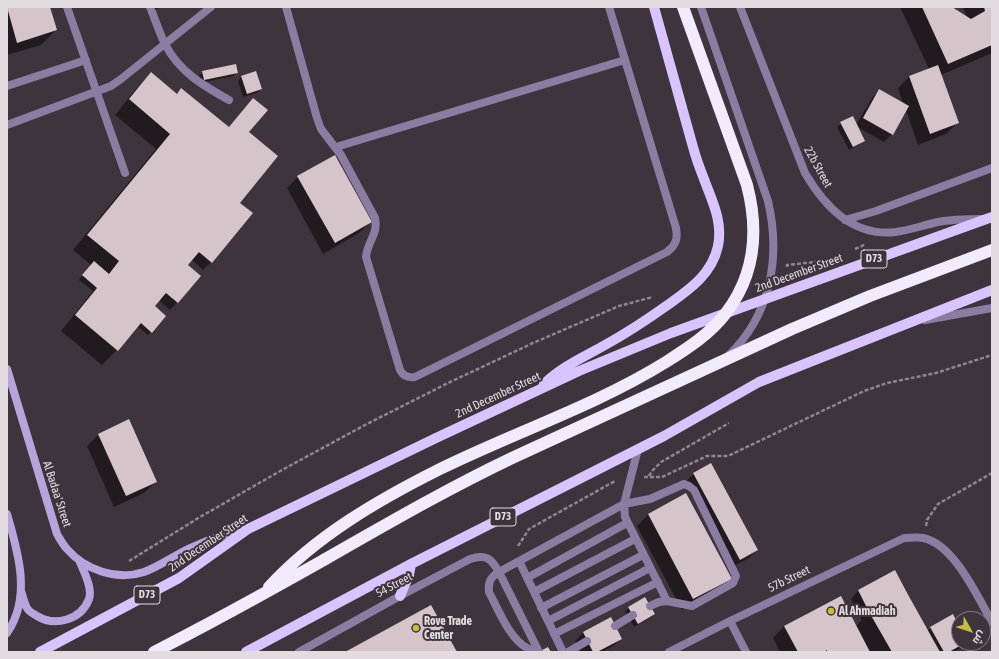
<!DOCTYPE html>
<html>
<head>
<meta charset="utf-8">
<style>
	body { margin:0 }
	#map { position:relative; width:999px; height:659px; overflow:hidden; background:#3e343d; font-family:"Asap Condensed",Cairo,sans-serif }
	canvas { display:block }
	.frame { position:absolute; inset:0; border:8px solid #e2dce1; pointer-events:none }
	.north { position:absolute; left:951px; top:611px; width:40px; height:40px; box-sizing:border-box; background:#3e343d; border:1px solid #80777f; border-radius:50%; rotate:129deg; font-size:11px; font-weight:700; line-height:16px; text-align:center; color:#e2dce1 }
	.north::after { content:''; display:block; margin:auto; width:14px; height:18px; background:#c6bb3c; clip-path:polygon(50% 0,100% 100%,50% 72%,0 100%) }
</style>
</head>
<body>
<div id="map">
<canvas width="999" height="659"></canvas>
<div class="frame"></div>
<div class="north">ش</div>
</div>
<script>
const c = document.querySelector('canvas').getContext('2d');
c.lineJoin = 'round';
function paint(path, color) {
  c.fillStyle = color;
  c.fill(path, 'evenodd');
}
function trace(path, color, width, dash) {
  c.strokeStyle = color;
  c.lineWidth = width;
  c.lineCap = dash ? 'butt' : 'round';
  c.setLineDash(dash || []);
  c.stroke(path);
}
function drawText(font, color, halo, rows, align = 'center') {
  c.font = font + ' "Asap Condensed",sans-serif';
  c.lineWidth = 4;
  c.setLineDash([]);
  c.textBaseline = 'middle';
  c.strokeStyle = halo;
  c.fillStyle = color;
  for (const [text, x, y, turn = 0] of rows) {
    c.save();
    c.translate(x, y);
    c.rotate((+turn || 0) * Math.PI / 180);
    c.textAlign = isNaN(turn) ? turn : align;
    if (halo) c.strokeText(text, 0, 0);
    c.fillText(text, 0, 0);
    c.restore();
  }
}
paint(new Path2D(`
	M7,7H49L56,30L41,45L7,55Z
	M153,7H163L154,10Z
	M900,7H951L967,18L963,7H992V53L941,75L958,122L946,134L918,145L906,110L892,134L884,142L856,126L863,140L860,144L849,150L837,127L841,123L856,125L872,98L879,90L903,104L898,88L909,77L929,69Z
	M203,72H237L233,76L200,83L199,76Z
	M255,73L261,89L257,93L243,97L238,81L241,77Z
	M151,74L176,95L182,89L229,128L248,133L239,203L211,262L203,270L192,260L183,270L177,302L170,310L158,300L150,310L151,332L148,335L137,326L117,350L102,365L61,331L93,291L79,280L91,265L73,250L156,149L115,115L136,89Z
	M298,177L371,222L359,233L323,254L287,188Z
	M99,434L156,482L144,493L114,507L87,446Z
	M694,474L757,550L749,558L732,567L686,481Z
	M648,515L731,578L719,590L682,610L637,526Z
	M894,571L927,631L931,628H959V643H965L959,649L953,652H780L773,638L784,626H856L862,620L851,599L858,591Z
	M629,608L654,614L650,618L634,627L625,611Z
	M610,619L621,639L613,646L602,652H581L575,641L583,633Z`), '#0007');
paint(new Path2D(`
	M7,7H50L57,30L17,43Z
	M922,7H952L971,19L985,11L984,7H992V45L948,64Z
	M236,64L238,73L204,80L202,71Z
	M938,65L959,123L930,134L909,76Z
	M256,71L262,89L247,94L241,76Z
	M151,72L177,94L181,88L229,127L253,98L268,110L249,132L278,156L240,203L253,213L212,263L199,252L188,265L201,276L178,303L166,293L155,306L166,316L152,333L141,323L118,351L75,315L97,288L82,275L94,261L109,274L119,261L87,235L170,134L129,99Z
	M879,89L909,106L893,135L863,118Z
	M853,116L865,141L853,147L840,122Z
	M335,155L372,222L335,243L297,176Z
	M129,419L157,482L126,496L98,434Z
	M711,463L758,550L740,560L693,473Z
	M686,493L732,579L693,599L648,514Z
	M895,570L906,591L940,652H892L869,612L858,590Z
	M841,596L870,652H827V650L824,652H798L784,626Z
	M645,597L655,614L638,624L628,607Z
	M431,605L457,652H345Z
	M953,614L959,626V643H965L949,652H944L930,627Z
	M611,617L622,639L597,652H593L583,632Z
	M548,647L551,652H538Z`), '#d5c4ca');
trace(new Path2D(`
	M855,249L866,244
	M787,267V265L824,261
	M649,476L652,471L661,462L729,423
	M644,477H662L707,456H728L864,391L887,383L936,373L992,355
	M926,526L927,520L938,504L992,473
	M518,546L529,529L615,481
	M129,561L200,517L282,470L365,425L448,383L533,343L619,306L653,297`), '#8e868d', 2.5, [4, 2]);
trace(new Path2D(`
	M67,7L125,173
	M150,7C155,19 159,32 165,44C179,72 204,86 229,100
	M286,7L317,118L321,129L341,155L375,218C379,233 367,242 366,257L400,370C403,376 408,378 415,377L667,252C676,245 678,239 676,228L609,7
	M7,86L86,60
	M7,125L111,86L121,79L211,7
	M336,147L625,60
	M638,449L624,504L625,517L667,601
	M519,561L563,652
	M527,578L627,523
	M534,592L635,539
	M541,608L643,555
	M548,621L650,568
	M615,626L633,615
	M554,634L658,582
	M299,652L400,596L470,559C486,554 491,558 499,572C490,577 488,583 489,592C498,609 509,638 527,648C530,650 535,650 539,652
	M539,652L499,572L624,504L650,499L684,484L689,486L694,490L736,576L733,583L692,606L667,601L659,602L650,606
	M568,652L587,641`), '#8a7da1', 8);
trace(new Path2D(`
	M701,7L768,201C781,257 771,315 728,356
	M740,7L805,173C825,207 853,237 896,232C910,230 924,225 938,222C953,219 968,219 983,219
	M845,220L876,211L992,168
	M730,621L746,652
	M669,652L730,621L904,538C910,538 917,537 923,538C954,544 977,596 992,622`), '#8a7da1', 8);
trace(new Path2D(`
	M925,320L992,308`), '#8a7da1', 8);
trace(new Path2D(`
	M7,369L57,534C60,539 63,545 67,549C85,570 117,581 144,572C160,566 175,555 190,548C208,540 226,534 245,530
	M7,514C18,552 32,597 7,633
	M21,591C23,596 24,603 27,608C29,612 34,614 37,616C55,627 81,620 89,599C93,588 83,570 79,560`), '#b9a3dc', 8);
trace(new Path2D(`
	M544,384C561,367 584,357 605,345C627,333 648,319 669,304C690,289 712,274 718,246C723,221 712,201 704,179C700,169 696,158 693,147C680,101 667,54 654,7
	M400,596L409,575L411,564
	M40,652L179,578L248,529L436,438L579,371L671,333L992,217
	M246,652L411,564L664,436L759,382L992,290`), '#dac4ff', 10);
trace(new Path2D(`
	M269,587C316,536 378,500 440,469C515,432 595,406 666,362C688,348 710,334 726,313C755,275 759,231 747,185L683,7
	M154,652C211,623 267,592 322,561C385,525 447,489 512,458L792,329L870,296L992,250`), '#f1ebfd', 12);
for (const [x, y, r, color] of [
	[831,611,4,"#c6bb3c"],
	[416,628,4,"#c6bb3c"]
]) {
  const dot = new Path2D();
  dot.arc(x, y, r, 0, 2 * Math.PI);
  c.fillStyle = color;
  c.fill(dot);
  trace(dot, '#3e343d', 1.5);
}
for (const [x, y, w] of [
	[874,259,26],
	[503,517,26],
	[147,595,26]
]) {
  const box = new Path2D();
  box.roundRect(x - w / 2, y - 9, w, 18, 3);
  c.fillStyle = '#3e343d';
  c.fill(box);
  trace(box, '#e2dce1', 1);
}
drawText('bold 11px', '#e2dce1', null, [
	["D73",874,259],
	["D73",503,517],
	["D73",147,595]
]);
drawText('12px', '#e2dce1', '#3e343d', [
	["22b Street",818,167,61],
	["2nd December Street",799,273,-20],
	["2nd December Street",498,395,-25],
	["Al Badaa' Street",57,494,72],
	["2nd December Street",208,543,-34],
	["57b Street",789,579,-26],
	["54 Street",394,585,-28]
]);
drawText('bold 12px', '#e2dce1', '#3e343d', [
	["Al Ahmadiah",839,611],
	["Rove Trade",424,621],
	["Center",424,635]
], 'left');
</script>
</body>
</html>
